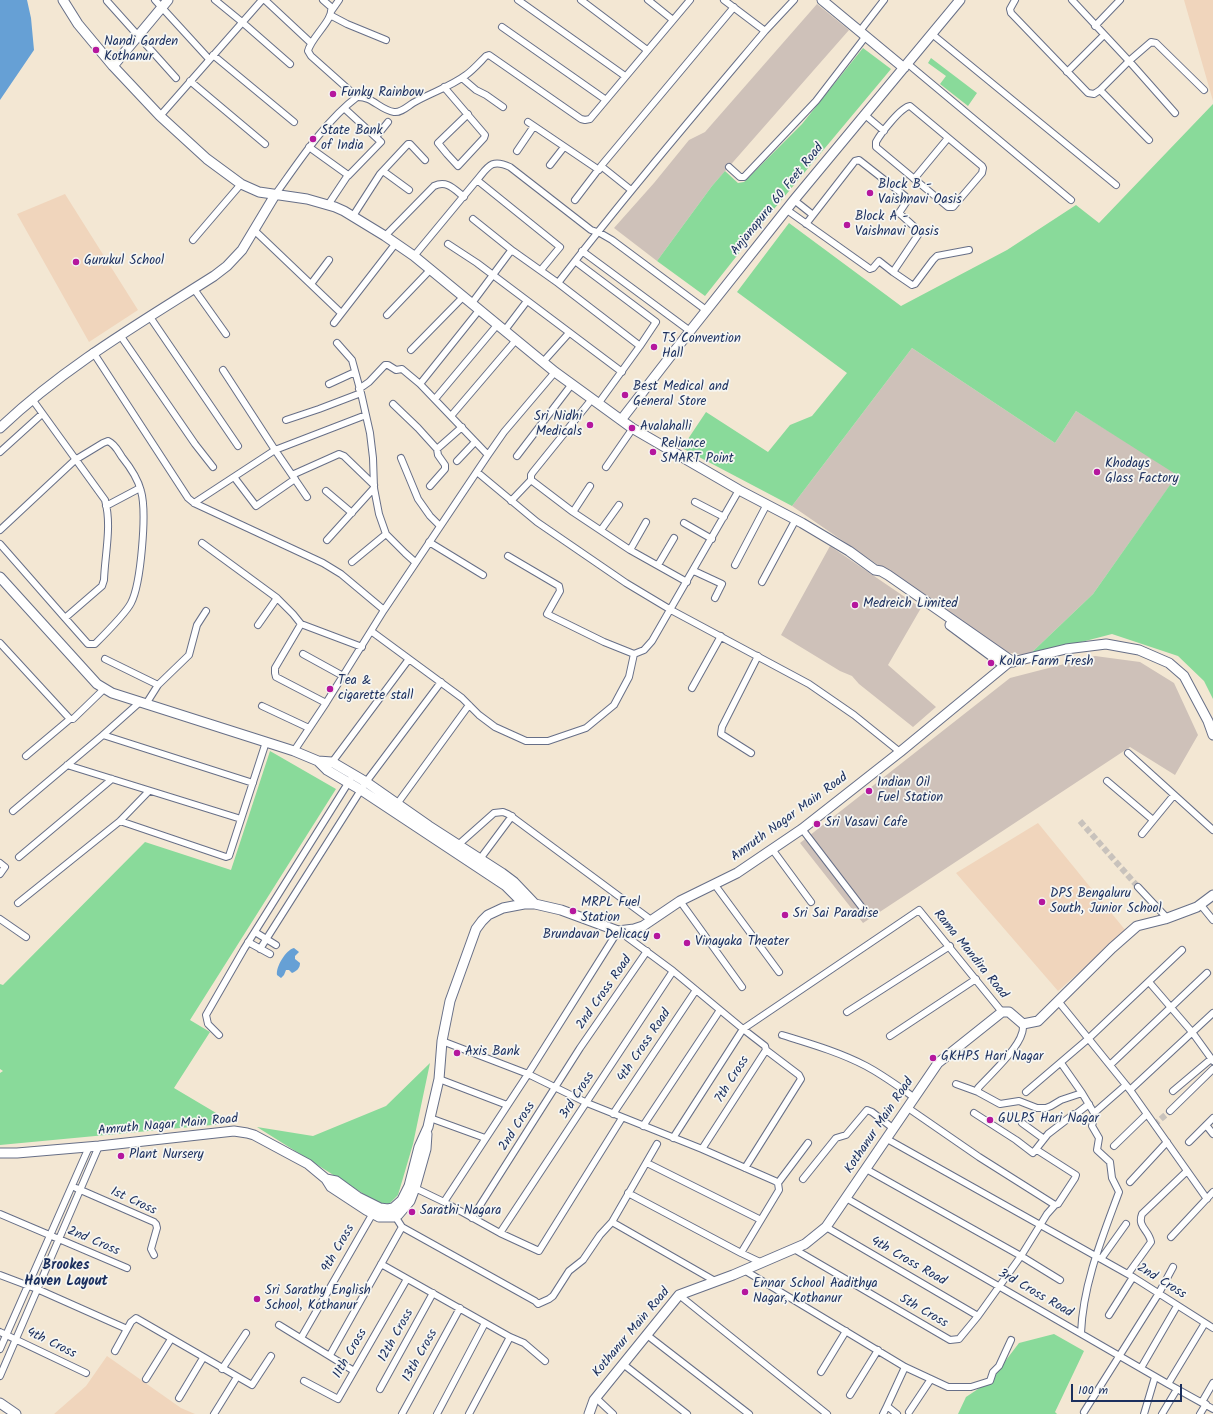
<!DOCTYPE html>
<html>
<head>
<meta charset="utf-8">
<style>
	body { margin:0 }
	#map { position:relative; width:1213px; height:1414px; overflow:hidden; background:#f3e7d3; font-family:Kalam,sans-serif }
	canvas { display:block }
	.scale { position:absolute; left:1071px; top:1384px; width:111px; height:18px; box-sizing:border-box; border:2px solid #1b2f5e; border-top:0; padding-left:5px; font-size:12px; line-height:14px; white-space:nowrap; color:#1b2f5e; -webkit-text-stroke:3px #f6f6f2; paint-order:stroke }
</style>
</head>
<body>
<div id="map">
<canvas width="1213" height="1414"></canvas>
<div class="scale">100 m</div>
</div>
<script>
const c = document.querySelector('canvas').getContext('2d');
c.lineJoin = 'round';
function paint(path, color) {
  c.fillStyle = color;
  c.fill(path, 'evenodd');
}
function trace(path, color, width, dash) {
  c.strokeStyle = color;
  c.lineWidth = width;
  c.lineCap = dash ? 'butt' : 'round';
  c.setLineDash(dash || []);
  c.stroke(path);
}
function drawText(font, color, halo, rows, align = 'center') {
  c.font = font + ' Kalam,sans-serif';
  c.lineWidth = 3.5;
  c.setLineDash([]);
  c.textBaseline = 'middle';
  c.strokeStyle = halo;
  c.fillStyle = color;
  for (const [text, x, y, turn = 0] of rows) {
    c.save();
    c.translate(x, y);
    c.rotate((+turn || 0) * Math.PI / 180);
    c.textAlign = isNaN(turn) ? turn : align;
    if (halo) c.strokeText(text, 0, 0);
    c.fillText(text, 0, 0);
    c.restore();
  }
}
paint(new Path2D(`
	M1184,0H1213V101Z
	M65,194L138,310L89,342L17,214Z
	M1038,823L1126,931L1058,991L956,873Z
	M107,1356L181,1408L195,1414H54L86,1386Z`), '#f0d5bc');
paint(new Path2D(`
	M817,4L849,30L712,186L657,261L614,228L654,183L689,140L705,132Z
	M912,348L1055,443L1076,411L1178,474L1093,594L1028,656L1005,652L792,506Z
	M830,546L921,608L888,665L936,707L913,727L859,684L852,676L840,671L781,635Z
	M1095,656L1140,662L1174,683L1198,735L1175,775L1130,747L863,923L800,843L1010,678Z`), '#cec1b9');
paint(new Path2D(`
	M863,48L891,69L774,209L705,296L657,261L712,186L725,171L738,183L744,182L802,124Z
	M931,58L977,93L968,106L940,84L946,76L928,63Z
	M1213,104V699L1204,681L1178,656L1112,634L1028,656L1093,594L1177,475L1076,411L1055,443L912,348L792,506L682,448L706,412L768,452L790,425L812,416L847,373L737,292L789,223L901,306L1007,250L1076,205L1099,223Z
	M270,751L336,789L190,1020L210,1032L174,1088L233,1123L0,1145V1073L3,1071L0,1069V984L3,985L145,842L231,870Z
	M430,1063L413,1144L398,1195L389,1204L378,1203L257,1127L313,1136L386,1106Z
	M1054,1334L1084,1351L1055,1412L1057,1414H958L966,1397L990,1381L1019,1343Z`), '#89da9a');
paint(new Path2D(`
	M0,0H27L31,18L34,50L0,100Z
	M294,948L299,952L295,956V959L300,963C300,968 297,971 292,973L289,970H286L284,975L281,978L277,975C276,966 286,950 294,948Z`), '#66a0d5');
trace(new Path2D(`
	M1080,821L1138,887
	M1154,1125L1170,1111`), '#c8c2bc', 6, [6, 3]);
const street = new Path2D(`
	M155,0L209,59
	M215,0L242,22L290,64
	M265,0L311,43
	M323,0L331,7C334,20 311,37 308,51L311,56L357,97
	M518,0L625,76
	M581,0L647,50
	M648,0L673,20
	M724,0L765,31L794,0
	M1015,0L1010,9L1011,13L1088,93L1094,94L1100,90L1129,61L1151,42L1156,43L1204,90
	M1072,0L1129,61L1175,113
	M107,1L176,78
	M332,10L339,0
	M330,15L347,24L386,40
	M1095,26L1120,0
	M502,27L606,100
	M860,31L884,0
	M932,34L1116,185
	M213,55L294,122
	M908,64L1071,200
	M1067,72L1104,35
	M462,78L476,90L486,95L503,107
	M190,81L265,144
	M444,87L485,135L484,138L458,166L447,154L438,143L468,114
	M1100,90L1149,140
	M910,106L982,166L983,168L982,173L953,207H948L876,147V142C881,133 901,107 910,106Z
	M344,108L381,142L348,176
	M865,115L884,131
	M160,116L262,0
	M528,122L599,170
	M376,137L388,122
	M309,147L348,175L328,205
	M517,151L534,126
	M550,165L564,147
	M601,166L631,190
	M729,167L740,177H744L816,101L866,36
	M383,171L409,190
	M914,179L948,138
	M477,180C488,167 491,158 510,167L591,230L600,233L612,240L706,310
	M275,195C298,163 325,121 357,97C372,96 380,110 394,112C401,113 408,106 413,103C430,93 450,87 466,75C473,70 480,62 486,56L489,55L581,119L585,120L590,119L690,0
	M575,200L601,166L734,7
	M794,200L813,215
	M787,210L870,269L873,268L879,261L893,272L920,232L899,213L907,201L905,196L859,160L855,161L806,224
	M353,216L380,174L408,144H410L425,160
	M473,219L513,251
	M254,230L341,313
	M385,236L434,186C447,180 454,189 464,197
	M193,240L241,184
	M448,244L477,263L622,372
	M582,251L690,331
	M414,256L477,180L560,247L541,270
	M575,261L656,322L640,346L598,404
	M893,272L912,285L915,284L933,260L937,256L969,250
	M558,283L640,346
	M311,284L329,260
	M194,289L226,334
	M472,303L510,252L513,251L558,283C624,197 695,114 765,31
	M387,315L431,269
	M150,317L238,446
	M334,323L396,243
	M505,330L527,301
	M120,335L195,444L213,467
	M337,343L352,360L361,393L370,433L373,458L374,488L379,514L386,534L405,553L415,562
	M411,350L464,296
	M93,352L188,498L194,503L323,563L341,574L384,610
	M543,362L569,333
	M223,370L275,450L307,497
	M329,384L355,372
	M420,384L480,309
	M359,389L369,382L385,365H388L396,370L402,369L420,384L488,455
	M435,399L498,324
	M592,399L533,472L531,475V480L573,512L630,550L687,582
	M393,404L418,428L437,449L462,427
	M451,416L516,340
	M286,420L319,409L361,393
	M0,452L42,414
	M517,456L572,384
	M401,458L418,499L430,516L440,526
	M457,461L475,442
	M606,467L633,428
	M477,472L537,522L626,583L671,610L809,684L854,715L900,752
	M292,475L339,454L344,456L374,485
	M234,477L256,506L295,479
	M430,486L445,469V465L438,455L437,449
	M326,491L352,513
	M511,501L531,480
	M695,502L724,517
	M194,503L275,450L366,415
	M106,506L140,488
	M573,512L590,486
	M684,523L712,539
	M0,530L75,460L103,443L108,441C115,444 118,451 122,457C130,467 138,479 141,491C147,512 141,584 131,603C126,613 104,635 95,644H88L65,618
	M601,530L619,505
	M327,540L374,488
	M429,542L483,575
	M202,543L277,598L293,614L301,624L362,647
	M0,544L65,618L102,586L104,580C105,553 112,526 105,500L32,399
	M630,550L646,522
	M508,556L559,586L560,591L547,614L604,642L634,654L644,650L652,641L739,490
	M352,562L386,534
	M658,565L674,538
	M735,565L767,504
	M694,571L722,584L715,598
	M762,582L796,519
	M301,624L275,668V673L276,677L326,703
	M258,625L277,598
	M371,631L462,698L479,715L495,727L526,741H548L586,728L614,705L629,677L634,654
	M0,643L70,719H73L104,689
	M303,654L343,676
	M105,659L158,685
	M692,688L721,636
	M146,704L158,685L189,655L197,625L206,611
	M262,706L309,728
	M103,735L253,783
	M294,751L326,703L384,610L488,455L504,432L555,372
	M751,753L721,734L722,727L758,656
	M1128,753L1213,830
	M26,756L70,719
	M67,765L241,819
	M330,765L409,659
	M1107,781L1153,820
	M397,804L469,705
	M13,811L103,735L140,702
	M120,821L226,857L229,856L266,742
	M802,829L864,910
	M1142,834L1174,795
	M458,845L494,813L503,812L508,814L651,920
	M772,849L811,902
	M19,857L112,779
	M480,859L512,816
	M0,863L5,867L0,874
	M715,885L779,972
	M1138,887L1167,918
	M680,901L742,987
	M18,903L120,821L149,791
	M1200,904L1213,920
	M0,919L26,937
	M624,931L627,937L673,971L743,1029L919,910L1002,1012
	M255,932L276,945
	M248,942L270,954
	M260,949L366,782L441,682
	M1149,982L1192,1032L1213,1061
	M1058,1001L1130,1090L1207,1199
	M847,1012L950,946
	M1023,1024C1023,1027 1023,1031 1022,1033C1018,1049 990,1075 978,1088V1092L1000,1104L1019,1101L1037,1108H1046L1051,1106L1061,1100L1082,1093
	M219,1035L208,1024L206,1015L244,949L350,780
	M782,1035C811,1044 839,1052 866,1066C883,1075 899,1087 915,1098
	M890,1036L976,979
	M442,1041L528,1074L587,1103L702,1149L775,1181L778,1183L779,1190L741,1253L760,1262
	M1061,1063L1082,1093L1094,1113V1118L1092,1126L1099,1138L1097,1150L1110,1162L1112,1178L1119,1192C1102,1238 1083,1284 1081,1333
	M1110,1065L1207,973
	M439,1079L507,1105
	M956,1084L978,1092
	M1130,1090L1213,1013
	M1173,1091L1211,1059
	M1026,1092L1088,1039L1182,950
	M1170,1111L1213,1069
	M974,1113L1016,1140L1033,1153L1048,1134L1074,1114H1076L1089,1104
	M1094,1113L1126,1085
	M613,1114L696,990
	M430,1118L485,1138
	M1022,1123L1044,1139
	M1206,1125L1213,1134
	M643,1126L720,1010
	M673,1138L743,1029L765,1046L766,1050L702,1149
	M887,1139L1133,1277L1213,1328
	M1189,1142L1213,1118
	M1114,1146L1147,1114
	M1037,1150L1076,1175L1075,1178L1058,1204L1055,1205
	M647,1163L761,1220
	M745,1168L801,1079L799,1075L766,1050
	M866,1169L1021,1256L1060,1280
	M803,1179L836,1138L846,1135L867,1110L872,1112L894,1129
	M1130,1182L1167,1142
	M778,1183L808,1143
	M76,1188L154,1222L156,1224L157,1228L151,1249L154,1255
	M415,1188L444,1202L500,1233L539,1251L622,1118
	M628,1193L741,1253
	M846,1198L1168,1384L1213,1409
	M444,1202L528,1074L618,931
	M393,1213L402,1227L535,1301L538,1304L549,1299L553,1296L569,1271L583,1260L600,1235L612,1222L657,1144
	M0,1214L127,1268
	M472,1218L580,1048L647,951
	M612,1222L715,1281
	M826,1227L978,1316
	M500,1233L673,971
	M1171,1237L1213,1192
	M794,1249L950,1340L959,1339L978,1316L1021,1256L1047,1214L1055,1205L979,1157L908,1108
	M1101,1259L1126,1224
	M381,1264L510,1337L524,1343L545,1361
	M744,1270L905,1367L948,1387H971L990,1381L993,1372L999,1366L1011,1340
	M1128,1274L1151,1242C1149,1230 1137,1227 1142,1214L1187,1171
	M0,1275L37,1289L127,1329
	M679,1295L827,1414
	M1109,1315L1133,1277
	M279,1325L354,1371
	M0,1332L86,1373
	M647,1335L749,1414
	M301,1338L373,1213
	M0,1349L89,1147
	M115,1351L131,1322L136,1318L252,1385L271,1356
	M330,1355L402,1227
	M623,1364L687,1414
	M1141,1368L1177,1306
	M222,1369L246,1333
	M821,1372L846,1331
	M0,1376L99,1146
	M146,1379L171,1339
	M304,1381L338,1399L407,1279
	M1168,1384L1205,1323
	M380,1389L433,1293
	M850,1395L878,1350
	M179,1398L203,1358
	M596,1398L613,1414
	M1202,1402L1213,1383
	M887,1406L905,1367
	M909,1412L931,1379
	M1084,1412L1159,1293L1173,1267
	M214,1414L237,1377
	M402,1414L460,1308
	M437,1414L485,1323
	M469,1414L510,1337
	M883,1414L887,1406L897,1414
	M1144,1414L1155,1377
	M1162,1414L1177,1389
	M1200,1414L1206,1404`);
const secondary = new Path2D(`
	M63,0L78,24L113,66L160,116L207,159L241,184L259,192L307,199L335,207L344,211L385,236L414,256L555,372L632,428L739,490L802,523L849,551L875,570L881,571L888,575L1013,662
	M822,0L904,68
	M113,66L168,0
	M621,420L690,331L794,200L960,0
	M0,428C64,367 140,323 214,276L227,266L242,250L275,195
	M0,577L97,684L112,693L294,751L318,761L332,762L366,782L429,826L502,873L514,882L535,904
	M950,625L1004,665
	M318,761L327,770L361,790L506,886L524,904
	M0,1153H17L99,1146L234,1131L247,1133L254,1135L308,1164L326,1179L331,1187L366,1210L379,1217H394L398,1215L410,1201L415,1188L426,1149L427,1134
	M326,1179L336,1181L358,1197L380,1208L388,1209L393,1208L402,1200L409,1186L419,1147L428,1127L430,1118L439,1079L442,1041L450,1001L476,929L482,921L488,915L503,908L524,904H535L561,910L618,931L634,929L643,926L680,901L737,873L802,829L900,752L1008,663L1066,649L1106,644L1139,650L1169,663L1184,676L1208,721L1213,735
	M0,1403L16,1414
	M589,1414L594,1400L679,1295L733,1275L805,1244L826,1227L938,1063L1002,1012H1009L1023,1024L1038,1021L1112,948L1137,926L1165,919L1197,907L1213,895`);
trace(street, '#676f87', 8);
trace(secondary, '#676f87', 11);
trace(street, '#fff', 6);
trace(secondary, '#fff', 9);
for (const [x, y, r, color] of [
	[96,50,4,"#b5179e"],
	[333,94,4,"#b5179e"],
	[313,139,4,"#b5179e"],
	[870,193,4,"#b5179e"],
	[847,225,4,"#b5179e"],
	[76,262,4,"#b5179e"],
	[654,347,4,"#b5179e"],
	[625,395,4,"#b5179e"],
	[590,425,4,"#b5179e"],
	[632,428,4,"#b5179e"],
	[653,452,4,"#b5179e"],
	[1097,472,4,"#b5179e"],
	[855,605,4,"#b5179e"],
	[991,663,4,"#b5179e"],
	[330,689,4,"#b5179e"],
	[869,791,4,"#b5179e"],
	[817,824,4,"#b5179e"],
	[1042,902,4,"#b5179e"],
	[573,911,4,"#b5179e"],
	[785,915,4,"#b5179e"],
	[657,936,4,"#b5179e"],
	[687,943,4,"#b5179e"],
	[457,1053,4,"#b5179e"],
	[933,1058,4,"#b5179e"],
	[990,1120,4,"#b5179e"],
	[121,1156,4,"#b5179e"],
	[412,1212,4,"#b5179e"],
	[745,1292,4,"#b5179e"],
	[257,1299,4,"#b5179e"]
]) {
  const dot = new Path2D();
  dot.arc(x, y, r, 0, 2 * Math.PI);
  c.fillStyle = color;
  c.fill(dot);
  trace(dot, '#f6f6f2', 1.5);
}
drawText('13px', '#1b2f5e', '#f6f6f2', [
	["Nandi Garden",104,43],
	["Kothanur",104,58],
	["Funky Rainbow",341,94],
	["State Bank",321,132],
	["of India",321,147],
	["Block B -",878,186],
	["Vaishnavi Oasis",878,201],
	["Block A -",855,218],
	["Vaishnavi Oasis",855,233],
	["Gurukul School",84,262],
	["TS Convention",662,340],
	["Hall",662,355],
	["Best Medical and",633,388],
	["General Store",633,403],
	["Sri Nidhi",582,418,"right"],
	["Medicals",582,433,"right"],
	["Avalahalli",640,428],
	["Reliance",661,445],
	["SMART Point",661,460],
	["Khodays",1105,465],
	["Glass Factory",1105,480],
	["Medreich Limited",863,605],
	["Kolar Farm Fresh",999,663],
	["Tea &",338,682],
	["cigarette stall",338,697],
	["Indian Oil",877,784],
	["Fuel Station",877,799],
	["Sri Vasavi Cafe",825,824],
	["DPS Bengaluru",1050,895],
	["South, Junior School",1050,910],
	["MRPL Fuel",581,904],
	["Station",581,919],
	["Sri Sai Paradise",793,915],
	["Brundavan Delicacy",649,936,"right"],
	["Vinayaka Theater",695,943],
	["Axis Bank",465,1053],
	["GKHPS Hari Nagar",941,1058],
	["GULPS Hari Nagar",998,1120],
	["Plant Nursery",129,1156],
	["Sarathi Nagara",420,1212],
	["Ennar School Aadithya",753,1285],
	["Nagar, Kothanur",753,1300],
	["Sri Sarathy English",265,1292],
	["School, Kothanur",265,1307]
], 'left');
drawText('13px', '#1b2f5e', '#f6f6f2', [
	["Anjanapura 60 Feet Road",778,200,-51],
	["Amruth Nagar Main Road",790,818,-36],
	["Rama Mandira Road",970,955,51],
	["2nd Cross Road",605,993,-55],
	["4th Cross Road",645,1046,-56],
	["7th Cross",733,1080,-58],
	["3rd Cross",578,1096,-57],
	["Amruth Nagar Main Road",168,1126,-5],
	["Kothanur Main Road",880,1126,-56],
	["2nd Cross",518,1127,-57],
	["1st Cross",133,1202,25],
	["2nd Cross",93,1242,23],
	["9th Cross",339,1249,-60],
	["4th Cross Road",908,1262,30],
	["2nd Cross",1161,1282,32],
	["3rd Cross Road",1035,1294,30],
	["5th Cross",923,1312,30],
	["Kothanur Main Road",632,1333,-50],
	["12th Cross",397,1336,-61],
	["4th Cross",51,1344,26],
	["11th Cross",351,1354,-60],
	["13th Cross",421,1356,-61]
]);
drawText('bold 14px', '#1b2f5e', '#f6f6f2', [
	["Brookes",66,1267],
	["Haven Layout",66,1283]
]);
</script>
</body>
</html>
